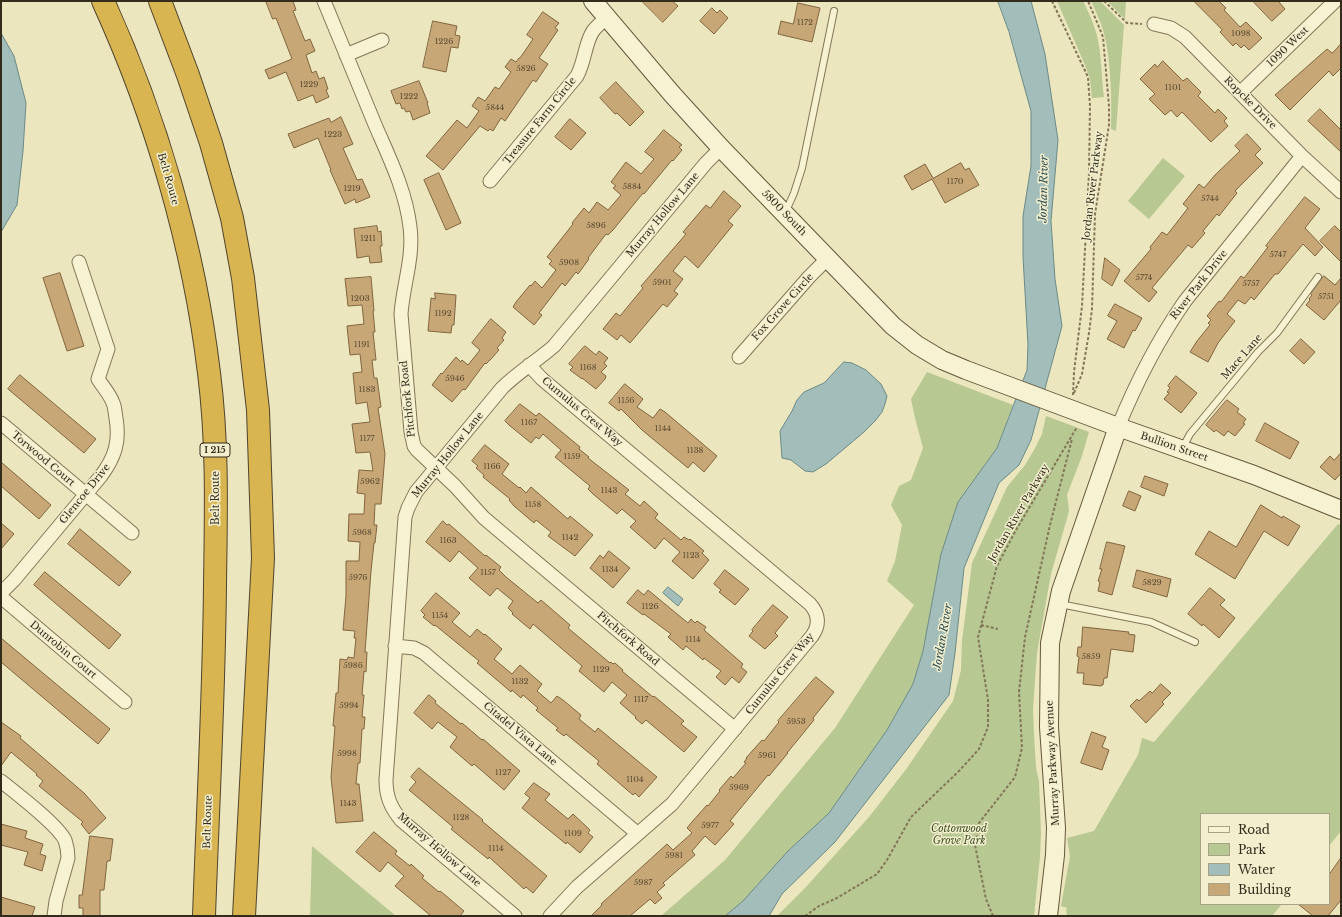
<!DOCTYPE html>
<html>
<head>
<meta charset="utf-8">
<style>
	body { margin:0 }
	#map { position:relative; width:1342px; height:917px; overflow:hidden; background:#ebe6be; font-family:"Libre Baskerville",serif }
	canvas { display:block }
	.frame { position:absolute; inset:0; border:2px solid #332b1c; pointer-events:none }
	.legend { position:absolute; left:1200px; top:813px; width:130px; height:92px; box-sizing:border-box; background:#f3efce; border:1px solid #a6a187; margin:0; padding:5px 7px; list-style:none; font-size:12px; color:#332b1c }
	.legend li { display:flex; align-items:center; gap:8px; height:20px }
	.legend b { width:20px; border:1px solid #a6a187 }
</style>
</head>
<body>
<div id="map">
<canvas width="1342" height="917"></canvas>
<div class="frame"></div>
<ul class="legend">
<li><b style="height:5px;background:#f7f2d1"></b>Road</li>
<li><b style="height:11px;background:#b8c893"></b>Park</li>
<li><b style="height:11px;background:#a2bdba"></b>Water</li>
<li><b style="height:11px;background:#c8a776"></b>Building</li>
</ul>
</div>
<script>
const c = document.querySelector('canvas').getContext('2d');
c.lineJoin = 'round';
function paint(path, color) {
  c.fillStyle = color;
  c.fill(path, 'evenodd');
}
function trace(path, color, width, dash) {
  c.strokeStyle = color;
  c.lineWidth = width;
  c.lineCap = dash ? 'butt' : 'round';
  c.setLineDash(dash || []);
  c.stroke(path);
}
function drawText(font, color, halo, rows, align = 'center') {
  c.font = font + ' "Libre Baskerville",serif';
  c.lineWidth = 3;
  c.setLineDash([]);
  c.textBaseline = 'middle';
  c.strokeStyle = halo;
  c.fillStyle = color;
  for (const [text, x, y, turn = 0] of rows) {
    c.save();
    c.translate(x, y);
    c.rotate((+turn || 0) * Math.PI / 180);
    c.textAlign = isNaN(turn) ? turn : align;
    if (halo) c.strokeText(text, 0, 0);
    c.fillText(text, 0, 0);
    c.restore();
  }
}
paint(new Path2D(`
	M1057,1H1083C1088,11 1093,22 1096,32C1102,53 1101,76 1104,97L1092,98L1090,79L1085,65Z
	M1091,1H1100L1124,25L1116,131L1111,129C1112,101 1111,57 1103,30C1100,20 1095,10 1091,1Z
	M1107,1H1126L1125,19Z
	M1163,158L1185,176L1149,219L1128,201Z
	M927,372L1013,405L997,448L958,502L941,554L923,651L913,684L887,730L829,813L788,851L743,901L725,916H661L725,860L835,728L914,605L887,581L895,561L902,525L891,505L899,486L911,480L923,448L915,418L911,399Z
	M1046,416L1089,432L1082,456L1067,495L1069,510L1068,515L1051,574L1037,653L1033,709L1034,734L1036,768L1039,781L1041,834L1040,857L1034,916H777L805,888L869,817L907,768L953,701L961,670L962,640L972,563L1007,487L1025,465L1034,450L1042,434Z
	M1338,524L1341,525V831L1329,846V814H1201V904H1282L1272,916H1067L1066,911L1067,908L1061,906L1070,856L1067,838L1094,831L1138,755L1142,738L1154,742Z
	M312,846L396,916H310Z`), '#b8c893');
const water = new Path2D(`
	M998,1H1031L1045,54L1058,140L1051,221L1055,279L1062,326L1031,440L1019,465L999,483L964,568L955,653L949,695L835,842L782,894L769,916H725L743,901L788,851L829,813L887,730L913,684L923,651L941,554L958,502L997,448L1027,370L1028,345L1023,257V216L1031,166V111L1009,32Z
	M1,33L14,56L26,103L23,151L17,205L1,232Z
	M844,362L852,363L866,370L881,384L887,396L885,404L882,412L875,421L864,432L826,464L813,472L805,471L791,460L782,458L780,431L792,411L797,400L804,392L824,383Z
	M668,587L683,599L678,606L663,593Z`);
paint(water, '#a2bdba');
trace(water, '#6a8a88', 1);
const building = new Path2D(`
	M266,1H293L296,10L293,11L305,41L310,39L315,51L306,55L312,73L316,71L319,79L324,77L328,89L326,90L329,97L316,103L313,95L298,101L286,72L269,79L265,70L292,59L276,18L273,19Z
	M642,1H672L678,6L663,22Z
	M1194,1H1219L1226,8L1224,10L1240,27L1246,22L1262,38L1249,50L1244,45L1241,48L1236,43L1233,46L1220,32L1222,30Z
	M1253,1H1278L1285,9L1272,21Z
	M798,3L820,8L812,42L778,34L781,21L793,24Z
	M712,8L717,13L720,10L728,18L714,34L700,21Z
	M543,12L559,23L555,28L558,30L539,58L548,64L536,82L533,80L505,121L501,118L493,131L490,129L488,131L480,126L443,170L426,156L457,120L467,128L479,111L472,106L478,97L485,101L495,87L499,89L511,72L505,67L511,59L516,62L519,58H520L533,39L527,35Z
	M433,21L457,26L455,35L460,36L458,48L451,47L446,72L423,67Z
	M1341,44V68L1333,76L1329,71L1290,110L1275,95L1327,49L1332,53Z
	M1163,61L1183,81L1187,78L1201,92L1198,96L1215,113L1218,109L1227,118L1224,121L1228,126L1211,142L1182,112L1177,117L1171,110L1165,115L1149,99L1155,94L1140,79L1155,64L1157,67Z
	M419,81L428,103H427L430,113L413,120L410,111L406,112L404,108L402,109L400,103L396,104L391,91Z
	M616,82L644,112L630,126L617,113L615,114L600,98Z
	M1320,109L1341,130V152L1308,121Z
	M341,117L353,144L343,148L357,180L362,179L370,197L356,203L355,199L345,204L330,170H331L318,138L294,148L288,134L329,118L331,122Z
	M570,119L586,133L571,150L555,137Z
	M664,130L682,145L679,147L682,150L673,161L672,160L644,194L643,193L613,230L608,235L606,234L588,258L589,259L578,274L576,272L565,286L562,283L539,313L542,315L534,325L513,307L516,302L530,285L531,286L535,281L542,288L556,270L549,264L552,261L547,257L573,224L572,223L584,208L589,213L597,202L608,210L621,195L613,188L616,186L611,182L626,162L641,174L654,159L645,152Z
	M1247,134L1261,149L1255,155L1263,163L1235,191L1237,193L1219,216L1217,214L1203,231L1205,233L1192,248L1188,245L1152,288L1157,292L1149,302L1124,281L1151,249L1150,247L1162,232L1167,235L1188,208L1183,204L1199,184L1204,188L1215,175L1240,151L1235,146Z
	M961,163L965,170L969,168L979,185L945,203L932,179L912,190L904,176L925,164L933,178Z
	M439,173L461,223L446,230L424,180Z
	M724,191L741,206L728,221L733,225L698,268L685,256L673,271L683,279L674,291L678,294L667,307L663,304L630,343L621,335L617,340L603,329L616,313L620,316L643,288L641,286L686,234L683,232L706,205L710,208Z
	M1305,197L1320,209L1305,228L1323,247L1315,256L1303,244L1278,274H1275L1254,300L1251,297L1245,304L1238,300L1227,314L1235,321L1218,343L1208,362L1190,352L1197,341L1210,325L1208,323L1211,320L1207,316L1219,301L1221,302L1241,276L1244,278L1268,247L1266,246Z
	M377,226L378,232L381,231L382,246H380L382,262L370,263L369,256L357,258L354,229Z
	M1335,226L1341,232V262L1320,241Z
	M1105,258L1120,270L1112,286L1102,279Z
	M60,273L84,346L67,351L43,278Z
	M1324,276L1335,285L1341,278V300L1324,320L1306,305L1310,300L1309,299L1312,295L1311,294Z
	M371,277L374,311H373L375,332H373L376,360H372L374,378H377L381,407L378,408L385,454L381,504H375L374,525H377L375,543H374L371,571L365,652H367L366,672L364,671L362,695H364L362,717H365L364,729H362L360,763H358L356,784H359L363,821L336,823L331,777L335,726H333L336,693H338L340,659L347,660L348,657L354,658L356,638H354L355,631L343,630L346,596V561H359L360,542L348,541L349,514H364L365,494L357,493L359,470L373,471L370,452L356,453L352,424L370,422L367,402L356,404L353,373L362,372L360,354L350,355L347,326L364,324L362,305L348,306L345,279Z
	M435,293L456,295L454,325H452L451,333L428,331L431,298L435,299Z
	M1115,304L1142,318L1135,331L1133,330L1124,348L1107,339L1117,321L1108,316Z
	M491,319L506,332L502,338L504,340L497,348L499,350L491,359L486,364L485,363L465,390L463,389L452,402L432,385L441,373L442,374L456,357L461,362L462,360L468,365L480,350L472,343Z
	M1301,339L1315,352L1304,364L1290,351Z
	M585,346L596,355L599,351L608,358L604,363L607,366L601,372L606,376L605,379L596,389L582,378V379L570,370L573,367L569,364Z
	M20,375L96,439L84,453L8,389Z
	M1176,376L1197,393L1181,413L1164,399L1169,393L1167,392L1170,388L1168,386Z
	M625,384L643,399L637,407L653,418L660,409L665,412L717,456L704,472L693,462L688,468L642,430L621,409L619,411L609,403Z
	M1227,400L1239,409L1237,412L1246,419L1243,423L1245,424L1235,436L1228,431L1224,436L1216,430L1214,432L1206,425Z
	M520,404L536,416L539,413L580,447L579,449L589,457L588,458L629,490L625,494L640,506L644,501L658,514L655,518L681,540L684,537L689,540L690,539L704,551L702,553L709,560L693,579L672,561L680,552L664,538L655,549L630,527L636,521L622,509L617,514L593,494L588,489L590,486L555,457L561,450L543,434L539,439L536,437L531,443L509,425L505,421Z
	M1265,423L1299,442L1290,459L1256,441Z
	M485,445L509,464L502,474L519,488L520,487L526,493L531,487L568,519L570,516L593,535L575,556L548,536L551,532L536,520L534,523L514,506L509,500L510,499L483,477L484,475L476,468L478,466L472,461Z
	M1341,453V473L1335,480L1320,467L1330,456L1334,460Z
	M1,462L51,505L39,519L1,486Z
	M1145,476L1168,484L1164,496L1141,487Z
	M1129,491L1141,496L1135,511L1123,506Z
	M1261,505L1282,518L1283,516L1300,526L1288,546L1264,531L1235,579L1195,554L1209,531L1236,547Z
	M443,521L447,525L449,524L485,556L486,555L501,567L499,570L506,577L538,603L541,600L548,606L570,625L568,628L610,663L611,662L613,664L615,663L623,670L622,671L653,697L654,696L684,721L681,724L697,737L684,752L646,720L642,724L635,718L636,717L620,703L627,695L612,682L604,692L579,671L582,666L533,624L530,629L512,614L513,613L508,608L513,601L497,588L490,596L469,578L478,568L459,551L450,562L426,542Z
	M1,523L14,534L1,549Z
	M80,529L131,572L119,586L68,544Z
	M1107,542L1125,546L1112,595L1098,591L1100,582L1098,581L1102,569H1100Z
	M609,551L630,568L613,588L590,568L600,555L603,558Z
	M725,570L749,589L735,605L719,592L721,590L714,584Z
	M1137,570L1171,579L1167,597L1133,587Z
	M45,572L121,635L109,649L34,585Z
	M1210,588L1225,600L1220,605L1235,618L1219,638L1203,624L1202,626L1188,614Z
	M638,590L644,595L648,590L688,623L691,619L695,623L697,621L706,627L704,630L743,664L741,667L747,672L739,683L732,677L725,685L716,677L721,671L704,658L703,660L686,646L683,650L668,637L671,634L644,614L643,615L627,603Z
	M436,593L460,613L452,622L470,637L477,629L484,635L485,634L502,649L494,659L512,674L520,665L542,684L537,691L551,703L557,696L563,700L581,715L579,719L595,732L598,728L657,777L639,797L635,793L633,795L612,777L597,764L599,761L566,734L564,736L556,730L558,728L536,710L538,708L523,695L521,698L512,690L511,692L477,663L479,661L435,625L434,626L423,617L425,615L421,611Z
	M773,605L788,617L775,633L778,636L765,649L749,636L753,631L752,630Z
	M1083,627L1129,632L1128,634L1135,635L1133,652L1111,649L1107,678H1104L1103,685H1101V686L1083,684L1084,673H1077L1079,657L1077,656L1078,647H1081Z
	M1,638L110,729L98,744L1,662Z
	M816,677L834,692L813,718L814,720L787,753H788L769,776L768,775L730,821L734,824L715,845L705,836L692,851L695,855L663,883L665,885L657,892L662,898L655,904L650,899L630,916H591L602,905L601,904L667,844L673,850L692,833L687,828L691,823L707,805L708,806L720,791L719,790L731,776L733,778L746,763L744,762L747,758H746L762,740L764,741L779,722L778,721Z
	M1161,684L1171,693L1162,702L1164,704L1146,723L1130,706L1137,699L1139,701L1150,691L1152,693Z
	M429,695L436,701L435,703L461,724L462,723L482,740L483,739L520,771L504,790L474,764L472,766L450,747L457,737L438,722L432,729L414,713Z
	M1,722L21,736L20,738L84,793L106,818L89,834L81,824L83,822L39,786L43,781L36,775L37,774L11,752L1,766Z
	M1092,732L1106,737L1102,747L1109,750L1102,770L1081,763Z
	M419,768L483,820L482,821L547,876L533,893L526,887L524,889L489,857L488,859L462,838L451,829L453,827L409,790L416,782L411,777Z
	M534,783L550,794L545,800L568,819L573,814L590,830L588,833L593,837L580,853L567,842L566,844L522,808L530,798L525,794Z
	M1,824L27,831L25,838L43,844L40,854L46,856L42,871L24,865L28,852L1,845Z
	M374,832L397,851L395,854L410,866L411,864L424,876L422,878L439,892L440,891L445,895L464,911L460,916H431L395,886L404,876L388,862L380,872L356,852Z
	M90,836L113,839L110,861H107L104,890H100V916H83V908H79V895H82Z
	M1341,858V900L1328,916H1313L1298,904H1329V875Z
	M1,897L35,907L32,916H1Z`);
paint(building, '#c8a776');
trace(building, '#80653f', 1);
const lane = new Path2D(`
	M786,211L794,193L802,168L834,11
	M1182,449L1190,434L1258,352L1277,333L1318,277
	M1060,604L1151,622L1195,642`);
const street = new Path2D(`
	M324,1C341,43 359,85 376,127C390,159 406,192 410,227C414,257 403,285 401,314L411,432L414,446L417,450L455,486L484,518L735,729
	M1154,24L1171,28L1185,37L1302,156L1341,192
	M346,55L382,40
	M1240,93L1335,1
	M490,181L577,76C585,61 585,43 593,31C597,26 602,22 607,17
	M739,357L809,277L827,259
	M529,365L542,379L810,604C819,614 820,625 812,636L672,804L577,887L550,916
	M1,423L132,533
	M1118,427C1136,383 1158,340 1185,301L1302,156
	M1,593L14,580L101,476C115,457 120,442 116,418C115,413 115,407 113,403C110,394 103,387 98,379L108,349L79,262
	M1,597L125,702
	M395,646L414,648L424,653L638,834
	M1,781C16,793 57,824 65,840C67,846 68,852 68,858L56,901L54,916
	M515,916L401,820C391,808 386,797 386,780L405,517L408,508L416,492L502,388C518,372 537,361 554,346L706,163L721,148`);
const secondary = new Path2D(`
	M593,1L672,94L721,148L893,326L917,345L942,360L966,370L1118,427L1254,475L1341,510
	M1048,916L1055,855L1056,828L1049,727L1050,643L1061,591L1118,427`);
const highway = new Path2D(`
	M103,1C156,117 194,247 209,373C218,443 216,514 215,584C214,695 208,805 204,916
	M160,1L188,75L211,143L232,218L243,278L258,410L263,558L244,916`);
trace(lane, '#837658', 8);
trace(street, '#837658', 15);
trace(secondary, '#64573b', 20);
trace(highway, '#50442c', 24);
trace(new Path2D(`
	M1052,1L1088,77L1090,106L1089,173L1082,306L1074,372L1073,395
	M1104,1L1127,23L1142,24
	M1074,393L1082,374L1089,333L1092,309L1095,214L1109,125V106L1103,37L1099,27L1088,1
	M981,625L998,629
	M805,916L819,906L837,898L877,874L887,860L911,817L959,771L979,749L988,727V700L978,637L997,566L1016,530L1077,427
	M993,916L986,899L975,845L979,823L1015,777L1022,748L1019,692L1025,637L1050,525L1072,439`), '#837658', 2, [3, 2]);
trace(lane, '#f7f2d1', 6);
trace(street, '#f7f2d1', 13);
trace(secondary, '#f7f2d1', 18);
trace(highway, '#d8b551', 22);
drawText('8px', '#584a32', null, [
	["1172",805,23],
	["1098",1241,34],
	["1226",444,42],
	["5826",526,69],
	["1229",309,85],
	["1101",1173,88],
	["1222",409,97],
	["5844",495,108],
	["1223",333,135],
	["1170",955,182],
	["5884",632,187],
	["1219",352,189],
	["5744",1210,199],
	["5896",596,226],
	["1211",368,239],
	["5747",1278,255],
	["5908",569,263],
	["5774",1144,278],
	["5901",662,283],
	["5757",1251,284],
	["5751",1326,297],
	["1203",360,299],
	["1192",443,314],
	["1191",362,345],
	["1168",588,368],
	["5946",455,379],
	["1183",367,390],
	["1156",626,401],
	["1167",529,423],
	["1144",663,429],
	["1177",367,439],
	["1138",695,451],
	["1159",572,457],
	["1166",492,467],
	["5962",370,482],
	["1143",609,491],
	["1158",533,505],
	["5968",362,533],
	["1142",570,538],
	["1163",448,541],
	["1123",691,556],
	["1134",610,570],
	["1157",488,573],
	["5976",358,578],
	["5829",1152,583],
	["1126",650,607],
	["1154",440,616],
	["1114",693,640],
	["5859",1091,657],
	["5986",353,666],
	["1129",601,670],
	["1132",520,682],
	["1117",641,700],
	["5994",349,706],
	["5953",796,722],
	["5998",347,754],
	["5961",767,756],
	["1127",503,773],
	["1104",635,780],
	["5969",739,788],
	["1143",348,804],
	["1128",461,818],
	["5977",710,826],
	["1109",573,834],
	["1114",496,849],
	["5981",674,856],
	["5987",643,883]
]);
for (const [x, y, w] of [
	[215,450,30]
]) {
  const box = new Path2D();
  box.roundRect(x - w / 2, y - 7, w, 14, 3);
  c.fillStyle = '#f3efce';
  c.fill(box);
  trace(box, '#332b1c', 1);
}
drawText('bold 9px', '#332b1c', null, [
	["I 215",215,450]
]);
drawText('10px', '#332b1c', '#f3efce', [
	["1090 West",1288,47,-44],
	["Ropcke Drive",1250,103,45],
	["Treasure Farm Circle",540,121,-51],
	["Belt Route",168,179,74],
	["Jordan River Parkway",1093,186,-83],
	["5800 South",784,213,46],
	["Murray Hollow Lane",663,215,-50],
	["River Park Drive",1199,285,-52],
	["Fox Grove Circle",783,307,-48],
	["Mace Lane",1242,357,-49],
	["Pitchfork Road",408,399,-96],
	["Cumulus Crest Way",582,412,40],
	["Bullion Street",1174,447,19],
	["Murray Hollow Lane",448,455,-51],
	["Torwood Court",43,459,40],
	["Glencoe Drive",85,494,-51],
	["Belt Route",216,498,-90],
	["Jordan River Parkway",1019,513,-60],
	["Pitchfork Road",628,639,40],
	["Dunrobin Court",63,650,40],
	["Cumulus Crest Way",780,674,-51],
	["Citadel Vista Lane",520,734,40],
	["Murray Parkway Avenue",1053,763,-93],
	["Belt Route",208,822,-88],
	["Murray Hollow Lane",439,850,41]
]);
drawText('italic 10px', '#3c4e23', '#f3efce', [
	["Cottonwood",959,829],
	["Grove Park",959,841]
]);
drawText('italic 11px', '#2c4d52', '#f3efce', [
	["Jordan River",1044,189,-89],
	["Jordan River",943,637,-80]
]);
</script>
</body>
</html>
